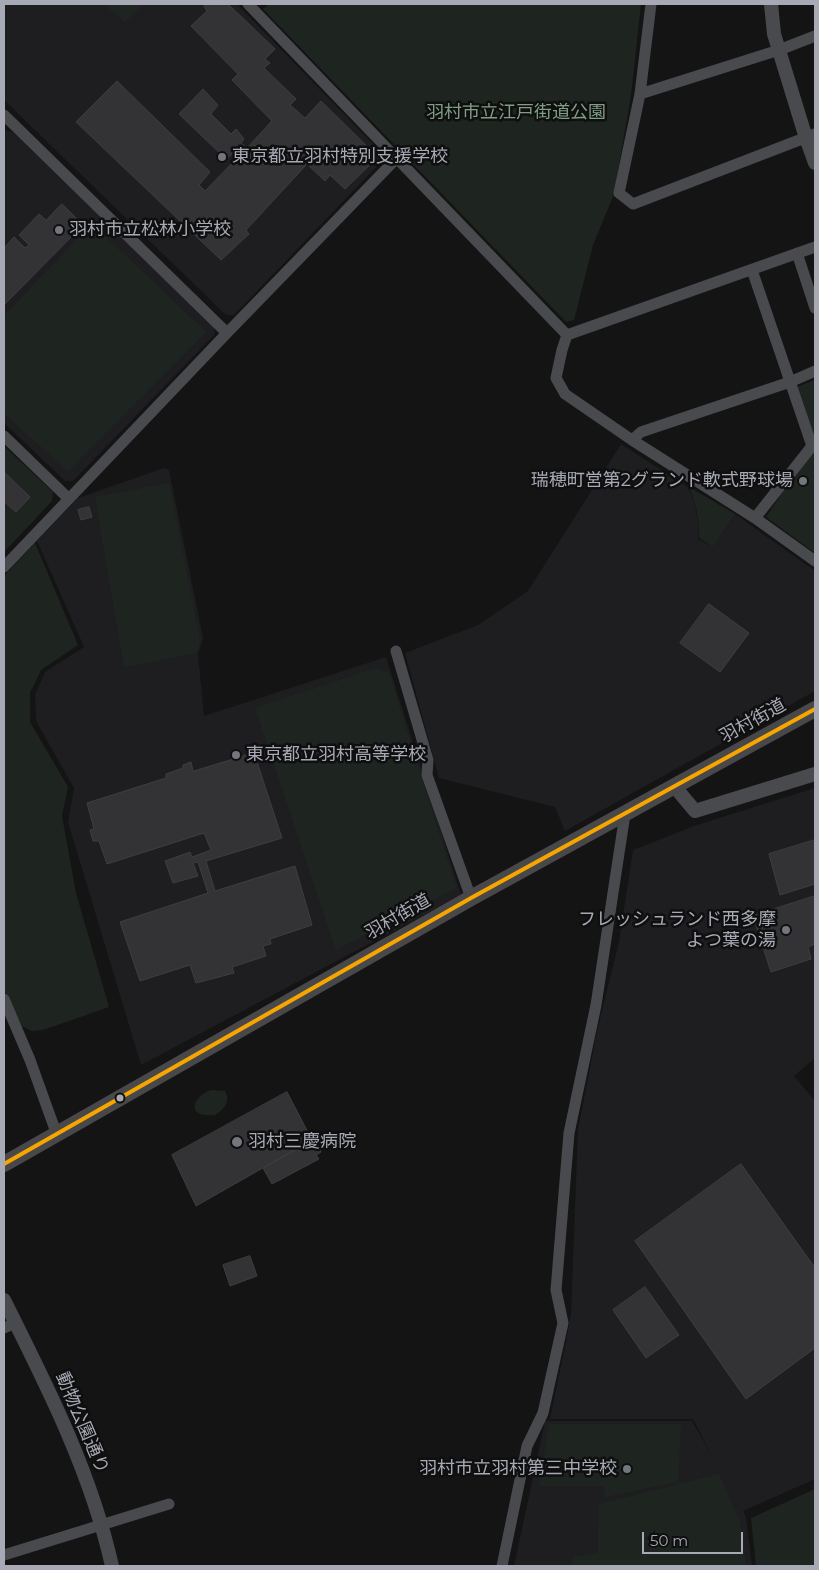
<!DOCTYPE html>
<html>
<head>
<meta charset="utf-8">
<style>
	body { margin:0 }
	#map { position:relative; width:819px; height:1570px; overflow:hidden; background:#141415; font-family:Montserrat,sans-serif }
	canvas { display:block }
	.frame { position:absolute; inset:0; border:5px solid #a7aab5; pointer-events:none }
	.scale { position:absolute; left:642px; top:1532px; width:101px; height:22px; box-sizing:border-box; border:2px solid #a7aab5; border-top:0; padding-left:6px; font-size:15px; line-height:18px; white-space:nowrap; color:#a7aab5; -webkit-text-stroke:4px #0f0f10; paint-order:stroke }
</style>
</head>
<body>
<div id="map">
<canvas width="819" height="1570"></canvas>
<div class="frame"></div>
<div class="scale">50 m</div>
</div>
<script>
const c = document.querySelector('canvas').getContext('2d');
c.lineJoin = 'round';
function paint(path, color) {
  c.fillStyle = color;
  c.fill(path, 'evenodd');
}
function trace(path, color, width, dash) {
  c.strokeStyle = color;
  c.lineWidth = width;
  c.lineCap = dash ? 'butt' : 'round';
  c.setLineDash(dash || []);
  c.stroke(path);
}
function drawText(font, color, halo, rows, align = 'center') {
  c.font = font + ' Montserrat,"Noto Sans JP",sans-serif';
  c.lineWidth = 5;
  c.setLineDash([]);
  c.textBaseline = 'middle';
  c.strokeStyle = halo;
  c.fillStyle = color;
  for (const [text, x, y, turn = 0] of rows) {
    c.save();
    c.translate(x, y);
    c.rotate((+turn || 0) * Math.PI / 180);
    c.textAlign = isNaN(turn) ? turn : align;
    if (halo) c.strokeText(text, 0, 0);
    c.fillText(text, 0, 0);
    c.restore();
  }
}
paint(new Path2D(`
	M4,4H237L381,152V162L234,315H226L4,100Z
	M4,130L13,132L215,327L214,335L73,481H65L4,423Z
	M621,444L688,487L694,501L697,515L699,527L698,539L713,547L735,514L815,571V691L565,831L555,807L439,778L405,653L478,625L528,591Z
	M164,468L169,470L203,638L198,654L204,716L386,657L461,895L141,1065L68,822L74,788L36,721L35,695L45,672L84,647L37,541L78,498Z
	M815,788V1058L794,1076L815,1101V1479L743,1511L746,1517L752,1566H514L545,1421H692L712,1456L693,1419H550L566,1342L571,1313L578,1130L597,1031L619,942L633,850L697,825Z`), '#1e1e20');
paint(new Path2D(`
	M104,4H143L125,22Z
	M269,4H641L631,95L614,194L593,245L574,320L566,322L263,9Z
	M92,224L206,332L68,471L4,413V316Z
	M815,380V553L766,517L814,445L797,387Z
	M4,446L53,492L52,501L4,552Z
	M169,483L200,640L197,653L124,667L95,497Z
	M689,487L735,514L713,547L699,538C700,520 696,504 689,487Z
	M35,543L78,645L41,670L30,693V722L68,787L62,816L76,893L109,1007L43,1030L32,1031L22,1026L4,990V576Z
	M376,668L389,673L456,888L336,950L255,708Z
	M211,1090L225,1091C231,1102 224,1109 215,1115C185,1118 192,1097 211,1090Z
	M549,1424H681L678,1482L605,1497V1486H539Z
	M719,1474L740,1522L746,1566H571L574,1557L598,1552L599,1504Z
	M815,1489V1566H756L751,1518Z`), '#1e2520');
const building = new Path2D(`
	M206,4H228L275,49L265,59L270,63L264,68L296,99L290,105L305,118L321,101L378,157L345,189L330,175L325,181L307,164L246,230L249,234L221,260L76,122L117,81L210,172L199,185L205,191L243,152L238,149L226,159L179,114L203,89L218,105L211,114L231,134L236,129L244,139L241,143L247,148L272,121L232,80L238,74L191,26L207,11L204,6Z
	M62,204L83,225L4,305V248L14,237L25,248L29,245L19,235L39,214L46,220Z
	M4,472L30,497L16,512L4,501Z
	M89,507L92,517L81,520L78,510Z
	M709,604L749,633L720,672L680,643Z
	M254,753L282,838L206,861L215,891L295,866L312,925L270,939L271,944L263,946L266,956L232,967L234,973L196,983L190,965L140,981L120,922L208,893L198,862L193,863L198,876L173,883L165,861L190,852L192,857L211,850L204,833L107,864L99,841H93L90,830L94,829L87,803L166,778V774L183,768V765L191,762L193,771Z
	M815,840V884L780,895L769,854Z
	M815,896V944L808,947L811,959L771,972L753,916Z
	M287,1092L312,1140L196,1206L172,1155Z
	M311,1144L313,1146L317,1144L321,1152L316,1155L319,1159L272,1184L263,1168L299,1148L300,1151Z
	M741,1164L815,1268V1348L746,1399L635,1241Z
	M250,1256L257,1276L230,1286L223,1265Z
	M645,1287L679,1335L646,1358L613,1310Z`);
paint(building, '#333336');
trace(building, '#3d3e41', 1);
trace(new Path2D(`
	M248,4L567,335
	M651,4L640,94L619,193L633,204L815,134
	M640,94L779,50L815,36
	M4,115L227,333
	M797,253L815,308
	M752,270L812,446L755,518
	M567,335L815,247
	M567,335L562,350L556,378L565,394L632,440
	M815,371L790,382L641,432L632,440L755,518L815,561
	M4,436L69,499
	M4,567L227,333L396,159
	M396,651L428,760L427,775L471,898
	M4,999L30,1060L57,1135
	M4,1328L16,1323
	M4,1555L169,1504
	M502,1566L527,1446L543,1413L563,1323L556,1290L569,1133L596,1005L625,814`), '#494a4d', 11);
trace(new Path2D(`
	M771,4L774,34L806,138L815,163
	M675,787L695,811L815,774
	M4,1300C47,1386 91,1472 112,1566`), '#494a4d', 14);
trace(new Path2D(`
	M4,1164L471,898L815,709`), '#48484b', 16);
trace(new Path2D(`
	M4,1164L471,898L815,709`), '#f7a600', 4);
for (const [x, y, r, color] of [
	[222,157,5,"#74767d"],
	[59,230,5,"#74767d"],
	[803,481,5,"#74767d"],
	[236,755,5,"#74767d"],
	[786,930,5,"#74767d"],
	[120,1098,4.5,"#a7aab5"],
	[237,1142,6,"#74767d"],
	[627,1469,5,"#74767d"]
]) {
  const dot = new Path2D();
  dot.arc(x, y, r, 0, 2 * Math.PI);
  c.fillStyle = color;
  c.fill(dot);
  trace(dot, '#0f0f10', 2);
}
drawText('18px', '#7f9e84', '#0f0f10', [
	["羽村市立江戸街道公園",516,113]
]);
drawText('18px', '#a7aab5', '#0f0f10', [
	["東京都立羽村特別支援学校",232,157],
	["羽村市立松林小学校",69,230],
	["瑞穂町営第2グランド軟式野球場",793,481,"right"],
	["東京都立羽村高等学校",246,755],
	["フレッシュランド西多摩",776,920,"right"],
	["よつ葉の湯",776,941,"right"],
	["羽村三慶病院",248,1142],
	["羽村市立羽村第三中学校",617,1469,"right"]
], 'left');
drawText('18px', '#a7aab5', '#0f0f10', [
	["羽村街道",753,721,-29],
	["羽村街道",398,917,-30],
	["動物公園通り",82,1423,67]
]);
</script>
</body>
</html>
